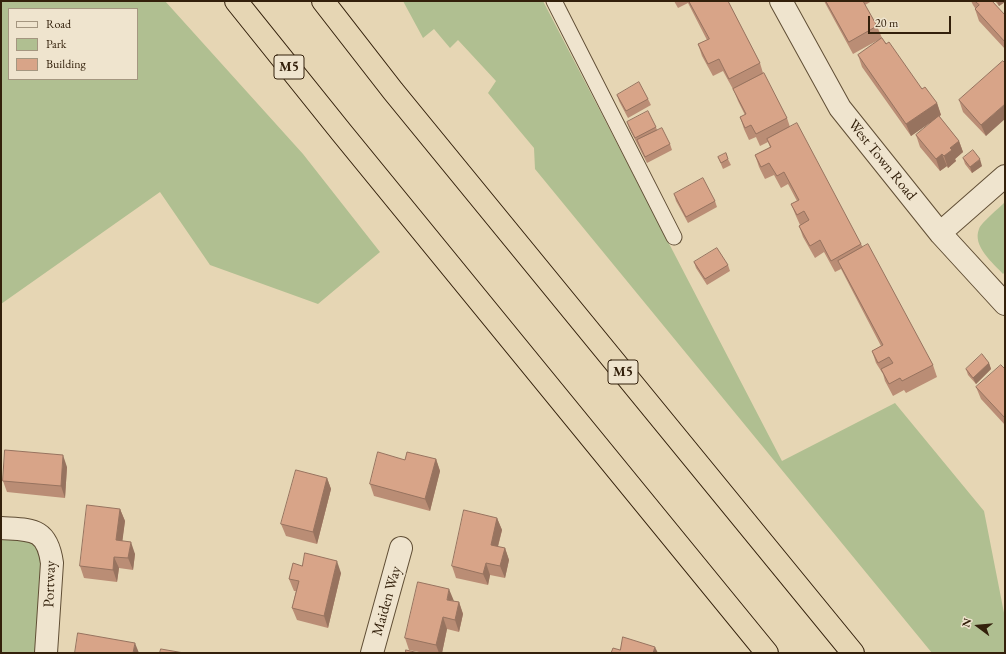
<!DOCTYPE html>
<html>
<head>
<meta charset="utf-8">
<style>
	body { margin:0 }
	#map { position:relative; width:1006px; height:654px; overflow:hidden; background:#e6d6b4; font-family:"EB Garamond",serif }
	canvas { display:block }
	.frame { position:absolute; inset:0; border:2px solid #33200b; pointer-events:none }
	.legend { position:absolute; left:8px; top:8px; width:130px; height:72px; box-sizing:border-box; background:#efe4ce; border:1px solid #a49680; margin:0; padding:5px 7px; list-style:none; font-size:12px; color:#33200b }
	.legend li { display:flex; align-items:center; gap:8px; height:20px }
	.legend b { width:20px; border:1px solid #a49680 }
	.north { position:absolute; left:958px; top:606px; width:40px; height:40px; -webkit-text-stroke:3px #efe4ce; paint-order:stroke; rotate:286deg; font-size:11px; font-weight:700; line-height:16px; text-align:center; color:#33200b }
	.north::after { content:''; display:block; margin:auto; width:14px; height:18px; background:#33200b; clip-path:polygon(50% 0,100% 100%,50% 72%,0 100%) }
	.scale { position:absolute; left:868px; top:16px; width:83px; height:18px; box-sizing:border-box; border:2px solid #33200b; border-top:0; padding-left:5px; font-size:12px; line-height:14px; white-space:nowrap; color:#33200b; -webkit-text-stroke:3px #efe4ce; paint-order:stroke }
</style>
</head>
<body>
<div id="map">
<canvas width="1006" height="654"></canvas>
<div class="frame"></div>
<ul class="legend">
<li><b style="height:5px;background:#efe4ce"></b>Road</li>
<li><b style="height:11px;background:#b0bf91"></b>Park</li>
<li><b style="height:11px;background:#d8a488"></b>Building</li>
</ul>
<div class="north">N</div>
<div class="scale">20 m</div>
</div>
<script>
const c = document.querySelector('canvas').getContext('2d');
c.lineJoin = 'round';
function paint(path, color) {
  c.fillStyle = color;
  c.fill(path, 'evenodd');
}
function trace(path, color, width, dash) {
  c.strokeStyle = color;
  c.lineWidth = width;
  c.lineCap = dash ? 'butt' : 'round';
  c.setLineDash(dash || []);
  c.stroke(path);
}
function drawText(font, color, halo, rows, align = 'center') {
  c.font = font + ' "EB Garamond",serif';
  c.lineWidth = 4;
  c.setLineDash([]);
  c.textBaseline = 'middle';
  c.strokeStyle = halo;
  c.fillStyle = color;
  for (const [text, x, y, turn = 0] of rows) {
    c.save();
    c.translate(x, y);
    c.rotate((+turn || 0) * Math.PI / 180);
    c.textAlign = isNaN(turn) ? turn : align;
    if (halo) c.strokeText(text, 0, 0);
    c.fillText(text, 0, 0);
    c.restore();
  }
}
paint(new Path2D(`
	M1,1H165L303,154L380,252L318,304L210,265L160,192L1,304ZM9,9H137V79H9Z
	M403,1H543L782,461L895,403L984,511L1005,618V653H932L535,169L534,148L488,93L496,81L458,40L450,48L434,29L423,38Z
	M1005,202V272L1003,274C993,263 972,246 979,229C981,223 999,208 1005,202Z
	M2,537L30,539L43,551L35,653H1Z`), '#b0bf91');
const lane = new Path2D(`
	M554,1L674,237`);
const street = new Path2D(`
	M781,1L840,108L940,233L1005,304
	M940,233L1005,176
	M1,528C31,530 47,527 52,563L46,653
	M372,653L401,548`);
const highway = new Path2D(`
	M236,1L342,133L767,653
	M323,1L393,91L853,653`);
trace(lane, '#604e35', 17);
trace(street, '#604e35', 24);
trace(highway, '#33200b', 24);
trace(lane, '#efe4ce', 15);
trace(street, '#efe4ce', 22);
trace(highway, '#e6d6b4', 22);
paint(new Path2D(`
	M674,1H728L760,63L763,73L787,118L790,127L861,244L863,247L933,365L937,377L906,393L904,390L893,396L885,381L883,374L876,363L872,351L881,346L841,269L835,272L824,252L815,258L803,237L799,226L800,225L796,216L791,204L797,201L788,184L781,188L774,175L765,179L759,167L755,155L770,147L768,142L760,146L756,137L749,140L744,129L740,117L745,115L738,101L734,91L723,71L713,76L702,56L698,44L707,40L688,3L678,8Z
	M824,1H872L865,5L877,26L882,38L922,89L937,103L941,115L939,116L959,141L963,152L955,159L956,161L948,168L947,166L940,171L920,147L916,135L938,117L911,136L862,67L858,55L880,39L853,54Z
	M971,1H992L1005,15V49L979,21L975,9V8L973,5Z
	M995,1H1005V2L999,6Z
	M1003,61L986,136L963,112L959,100Z
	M617,95L648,99L651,105L628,118L619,101Z
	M627,122L656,127L657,130L670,144L672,150L647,163L629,128Z
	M718,157L728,159L731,165L723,169Z
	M963,158L982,166L972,173L965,164Z
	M674,194L715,201L717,207L688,223L676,201Z
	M694,262L728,265L730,271L707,285L696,268Z
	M989,363L991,369L976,384L968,375L966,369Z
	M1005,369V425L981,399L976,387Z
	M436,459L440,471L430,511L374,496L370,484L405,460Z
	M67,467L65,498L7,492L3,481Z
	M327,478L331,489L317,544L286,536L281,524Z
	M120,509L125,521L122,541L135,554L133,570L119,568L117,582L84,578L80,566Z
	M497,518L502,530L498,547L505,548L509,560L505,578L490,575L488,585L456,578L452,566Z
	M302,566L341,573L328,628L297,620L292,608L296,591H294L289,579Z
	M454,601L459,602L463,614L459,632L447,629L442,653H424L409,650L405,638Z`), '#ba8d75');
paint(new Path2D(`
	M997,1H1005V2L999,6Z
	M937,103L941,115L911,136L906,124Z
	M1005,104V119L986,136L981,125Z
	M959,141L963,152L955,159L956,161L948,168L944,156L950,148Z
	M942,154L947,166L940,171L936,159Z
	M980,159L982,166L972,173L970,167Z
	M989,363L991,369L976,384L973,378Z
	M63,455L67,467L65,498L61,486Z
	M436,459L440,471L430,511L425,499Z
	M327,478L331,489L317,544L313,532Z
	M120,509L125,521L121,552L116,540Z
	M497,518L502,530L495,557L491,545Z
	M131,542L135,554L133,570L128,558Z
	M505,548L509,560L505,578L500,566Z
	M114,557L119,568L117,582L113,570Z
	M337,561L341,573L328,628L324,616Z
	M486,563L490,575L488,585L483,574Z
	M449,589L454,601L447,600Z
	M459,602L463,614L459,632L455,620Z
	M443,617L447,629L442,653H439L436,645Z
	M135,643L139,653H133Z
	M655,647L658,653H653Z`), '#97735f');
const building = new Path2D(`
	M689,1H728L760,63L729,79L719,59L708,64L698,44L709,39Z
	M826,1H863L877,26L849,42Z
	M975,1H992L1005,15V42L975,9L979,5Z
	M882,38L886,44L889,42L922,89L925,87L937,103L906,124L858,55Z
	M1003,61L1005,63V104L981,125L959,100Z
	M764,73L787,118L756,134L751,125L745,128L740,117L746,114L733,89Z
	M639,82L648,99L626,111L617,95Z
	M648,111L656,127L635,138L627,122Z
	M939,116L959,141L950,148L952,150L944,156L942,154L936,159L916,135Z
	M797,123L861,244L831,261L820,240L810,246L799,226L809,220L804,211L797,215L791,204L799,200L784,172L777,176L769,163L761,167L755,155L771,147L767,139Z
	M662,128L670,144L645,157L637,140Z
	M973,150L980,159L970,167L963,158Z
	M726,153L728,159L721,163L718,157Z
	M703,178L715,201L686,217L674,194Z
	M868,244L933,365L902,381L900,378L889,384L881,369L893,363L889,357L878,363L872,351L883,345L838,261Z
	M717,248L728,265L705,279L694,262Z
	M982,354L989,363L973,378L966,369Z
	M1001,365L1005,369V418L976,387Z
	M5,450L63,455L61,486L3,481Z
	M378,452L405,460L407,452L436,459L425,499L370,484Z
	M296,470L327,478L313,532L281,524Z
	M87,505L120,509L116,540L131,542L128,558L114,557L113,570L80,566Z
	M464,510L497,518L491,545L505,548L500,566L486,563L483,574L452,566Z
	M305,553L337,561L324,616L292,608L299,581L289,579L293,563L302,566Z
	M418,582L449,589L447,600L459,602L455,620L443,617L436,645L405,638Z
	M78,633L135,643L133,653H75Z
	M623,637L655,647L653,653H611L613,648L620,650Z
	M161,649L184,653H160Z
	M406,650L419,653H406Z`);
paint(building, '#d8a488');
trace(building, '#97735f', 1);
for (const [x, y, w] of [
	[289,67,30],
	[623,372,30]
]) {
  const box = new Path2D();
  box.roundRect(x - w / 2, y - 12, w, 24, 3);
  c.fillStyle = '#efe4ce';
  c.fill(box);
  trace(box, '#33200b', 1);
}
drawText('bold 14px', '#33200b', null, [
	["M5",289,67],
	["M5",623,372]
]);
drawText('15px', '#33200b', '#efe4ce', [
	["West Town Road",882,160,51],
	["Portway",50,584,-88],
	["Maiden Way",387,601,-74]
]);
</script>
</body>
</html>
